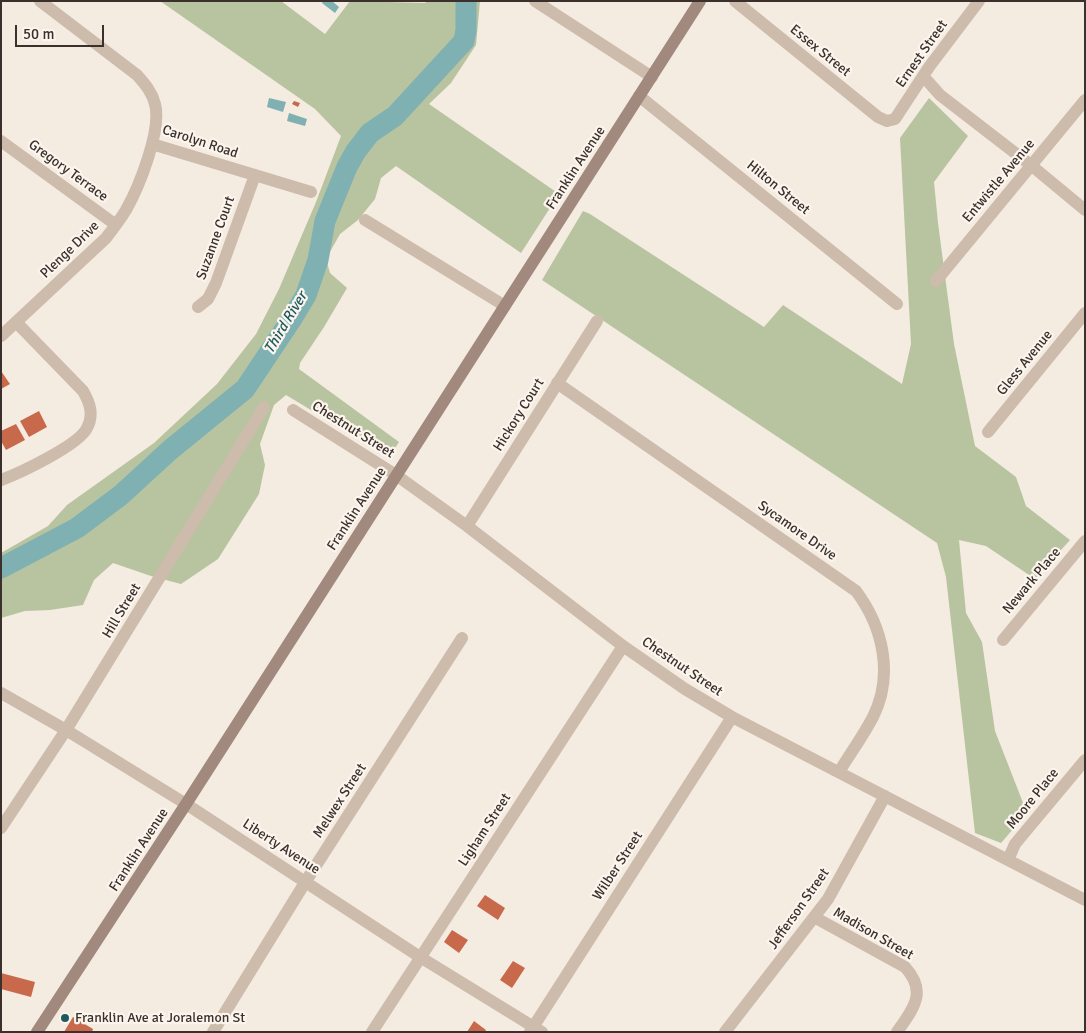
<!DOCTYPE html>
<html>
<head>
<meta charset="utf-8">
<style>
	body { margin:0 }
	#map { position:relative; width:1086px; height:1033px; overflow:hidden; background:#f4ebe1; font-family:Signika,sans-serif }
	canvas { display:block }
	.frame { position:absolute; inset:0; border:2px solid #3b302b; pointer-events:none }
	.scale { position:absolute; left:15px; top:25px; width:89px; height:22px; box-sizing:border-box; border:2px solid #3b302b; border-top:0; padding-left:6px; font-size:15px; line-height:18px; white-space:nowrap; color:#3b302b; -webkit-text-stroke:4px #fbf5ee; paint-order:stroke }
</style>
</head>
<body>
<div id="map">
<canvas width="1086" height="1033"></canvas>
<div class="frame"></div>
<div class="scale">50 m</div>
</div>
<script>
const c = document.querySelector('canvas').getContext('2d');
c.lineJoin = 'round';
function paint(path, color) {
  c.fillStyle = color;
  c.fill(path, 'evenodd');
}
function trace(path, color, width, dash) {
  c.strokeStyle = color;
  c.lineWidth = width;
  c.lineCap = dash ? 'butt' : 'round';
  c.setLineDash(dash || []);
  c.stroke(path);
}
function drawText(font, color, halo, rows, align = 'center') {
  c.font = font + ' Signika,sans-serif';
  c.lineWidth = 4.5;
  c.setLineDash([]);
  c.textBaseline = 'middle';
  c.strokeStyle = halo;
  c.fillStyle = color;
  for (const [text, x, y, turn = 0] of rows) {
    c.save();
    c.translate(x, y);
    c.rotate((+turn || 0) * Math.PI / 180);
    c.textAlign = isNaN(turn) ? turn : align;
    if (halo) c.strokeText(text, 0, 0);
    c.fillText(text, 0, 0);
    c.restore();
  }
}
paint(new Path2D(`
	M160,1H281L325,34L350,1L425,3L427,1H480L476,45L451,83L429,104L559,194L521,253L396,166L381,178L375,199L358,220L340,234L326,259L330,273L347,288L324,327L300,363L299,369L399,442L389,457L286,395L274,405L260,444L265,465L259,494L218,559L181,584L151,576L113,563L94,580L83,605L50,610L25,611L1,618V553L48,526L67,505L154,443L217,384L256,334L279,289L316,202L341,136L315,109Z
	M929,98L968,136L934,182L938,223L954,344L975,446L1016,477L1026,506L1070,540L1035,579L986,546L959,540L966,613L982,642L995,731L1027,813L1001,843L975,833L946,577L937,543L542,280L583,211L590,214L764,327L783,305L902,384L911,344L900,138Z`), '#b8c4a0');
paint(new Path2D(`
	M323,1H332L339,7L335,13L322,3Z
	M269,98L286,102L283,112L267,107Z
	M289,113L307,119L305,126L287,121Z`), '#7fb0b2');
trace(new Path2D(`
	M1,568L77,528L121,495L170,450L245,389L291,320L306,295L318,260L325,221L347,167L356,151L370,133L395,116L464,41L466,30V1`), '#7fb0b2', 21);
paint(new Path2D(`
	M294,101L300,103L298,107L292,104Z
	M1,371L10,384L1,389Z
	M39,411L47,427L29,437L20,421Z
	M16,424L25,440L6,450L1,441V431Z
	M485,895L505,908L498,920L477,906Z
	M452,930L468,940L459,953L444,942Z
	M513,961L525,968L512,988L500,980Z
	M1,973L35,982L31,997L1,989Z
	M73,1017L93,1029L92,1032H64Z
	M474,1021L486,1030L485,1032H467Z`), '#c8694b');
trace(new Path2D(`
	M535,1L652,77
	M735,1L878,117L887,121L895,119L929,67L979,1
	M924,77L940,95L1032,166L1085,210
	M639,96L897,304
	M1,141L116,225
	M152,144L311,192
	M365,220L505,306
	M936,281L1085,100
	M198,307L208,299L216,283L255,175
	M1,336L106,238C113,229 120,220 126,210C139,187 162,130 155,104C152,92 145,84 137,75L40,1
	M557,383L856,591C883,627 894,675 873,717C863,736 850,754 839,772
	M293,410L396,475L467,526L623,646L685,689L732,717L1085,900
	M988,432L1085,313
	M1,480C20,473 79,445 87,428C94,415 90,403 83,391L16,322
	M467,526L597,321
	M1003,640L1085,541
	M1,693L66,730L186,804L420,957L542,1032
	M1,828L66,730L264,407
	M1008,860L1015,844L1085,760
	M814,917L905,967C928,992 913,1009 897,1032
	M213,1032L306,881L462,638
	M372,1032L623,646
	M530,1032L732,717
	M725,1032L828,899L885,796`), '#cdbbac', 12);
trace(new Path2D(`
	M37,1032L186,804L700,1`), '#a18a7d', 12);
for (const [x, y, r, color] of [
	[65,1018,5,"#1f5a5e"]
]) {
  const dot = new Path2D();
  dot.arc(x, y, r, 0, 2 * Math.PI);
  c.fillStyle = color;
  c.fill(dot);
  trace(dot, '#fbf5ee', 2);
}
drawText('14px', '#3b302b', '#fbf5ee', [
	["Essex Street",820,51,39],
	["Ernest Street",922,54,-55],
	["Carolyn Road",200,142,18],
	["Franklin Avenue",576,168,-57],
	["Gregory Terrace",68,171,36],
	["Entwistle Avenue",999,181,-50],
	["Hilton Street",778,188,39],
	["Suzanne Court",216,238,-70],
	["Plenge Drive",70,250,-44],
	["Gless Avenue",1025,363,-51],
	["Hickory Court",519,415,-58],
	["Chestnut Street",353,430,32],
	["Franklin Avenue",357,509,-57],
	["Sycamore Drive",797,531,35],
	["Newark Place",1032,581,-50],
	["Hill Street",122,611,-59],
	["Chestnut Street",682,667,34],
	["Moore Place",1033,799,-51],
	["Melwex Street",340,801,-57],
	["Ligham Street",485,830,-57],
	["Liberty Avenue",281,847,33],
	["Franklin Avenue",139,850,-57],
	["Wilber Street",618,866,-57],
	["Jefferson Street",799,909,-55],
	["Madison Street",873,934,30]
]);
drawText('14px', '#3b302b', '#fbf5ee', [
	["Franklin Ave at Joralemon St",75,1018]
], 'left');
drawText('italic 15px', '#1f5a5e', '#fbf5ee', [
	["Third River",286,323,-59]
]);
</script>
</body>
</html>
